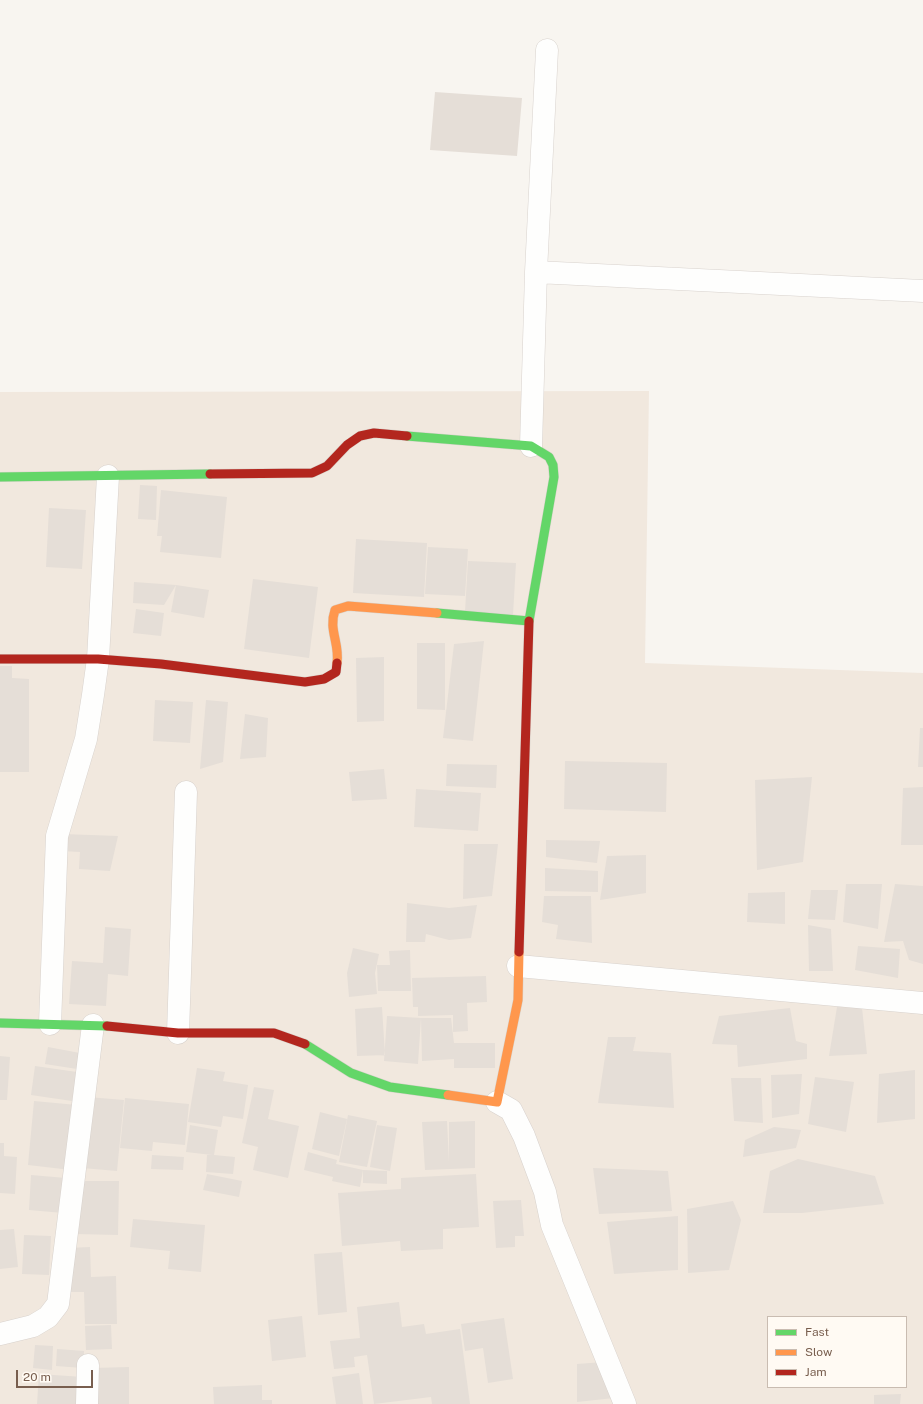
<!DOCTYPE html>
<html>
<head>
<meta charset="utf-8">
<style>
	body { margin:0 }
	#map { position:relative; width:923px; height:1404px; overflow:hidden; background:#f8f5f0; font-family:"Public Sans",sans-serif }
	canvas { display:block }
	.legend { position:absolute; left:767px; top:1316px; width:140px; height:72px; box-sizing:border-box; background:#fffaf3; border:1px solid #c9bcb1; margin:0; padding:5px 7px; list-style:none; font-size:12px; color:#785e4e }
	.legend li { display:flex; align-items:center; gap:8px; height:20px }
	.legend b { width:20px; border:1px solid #c9bcb1 }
	.scale { position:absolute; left:16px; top:1370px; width:77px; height:18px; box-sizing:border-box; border:2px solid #785e4e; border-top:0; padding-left:5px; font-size:12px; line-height:14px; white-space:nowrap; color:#785e4e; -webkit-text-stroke:3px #fffaf3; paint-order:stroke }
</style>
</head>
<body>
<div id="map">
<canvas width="923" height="1404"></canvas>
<ul class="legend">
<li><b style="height:5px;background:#63d668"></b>Fast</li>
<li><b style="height:5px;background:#ff974d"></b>Slow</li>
<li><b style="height:5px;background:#b3261e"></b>Jam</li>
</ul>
<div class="scale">20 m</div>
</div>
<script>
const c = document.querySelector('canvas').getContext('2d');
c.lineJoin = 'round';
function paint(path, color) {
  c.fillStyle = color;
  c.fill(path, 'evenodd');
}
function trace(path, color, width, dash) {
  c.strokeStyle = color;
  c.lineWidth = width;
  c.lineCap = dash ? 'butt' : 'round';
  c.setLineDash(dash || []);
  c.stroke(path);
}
paint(new Path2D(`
	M649,391L645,663L923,673V1404H0V392ZM768,1317H906V1387H768Z`), '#f1e8de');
paint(new Path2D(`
	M435,92L522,98L517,156L430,150Z
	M140,485L157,486L156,520L138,519Z
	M161,490L227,497L221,558L160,552L162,536H157Z
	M49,508L86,510L82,569L46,567Z
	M356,539L427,543L424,597L353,593Z
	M428,547L468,549L465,596L425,594Z
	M468,561L516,563L513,615L465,612Z
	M253,579L318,587L309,658L244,649Z
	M134,582L176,585L209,590L204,618L171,612L176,585L164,605L133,603Z
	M136,609L164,613L161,636L133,633Z
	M484,641L473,741L443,738L454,644Z
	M417,643H445V710L417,709Z
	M384,657V721L357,722L356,658Z
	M0,666H12V678L29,679V772H0Z
	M155,700L193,702L190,743L153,741Z
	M206,700L228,702L223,762L200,769Z
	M245,714L268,718L266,757L240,759Z
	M920,728H923V767H918Z
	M565,761L667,763L666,812L564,809Z
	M447,764L497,765L496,788L446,786Z
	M384,769L387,799L352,801L349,772Z
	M812,777L803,862L757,870L755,780Z
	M923,787V845H901L903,788Z
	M416,789L481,793L478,831L414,827Z
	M63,834L118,836L110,871L79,869L80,852L61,851Z
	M546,840L600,841L597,863L546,857Z
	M464,844H498L492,896L463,899Z
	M646,855V893L600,900L607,856Z
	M545,868L598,871V892L545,891Z
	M846,884H882L878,929L843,922Z
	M895,884L923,886V964L909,960L903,941L884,942Z
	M811,890H838L835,920L808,919Z
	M785,892V924L747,922L748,893Z
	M544,896H591L592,943L556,939L558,925L542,922Z
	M407,903L449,908L477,905L471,938L449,940L426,934L425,942H406Z
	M808,925L831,929L833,971H809Z
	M105,927L131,929L128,976L108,974L106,1006L69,1004L72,961L103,963Z
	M858,946L900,949L898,978L855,970Z
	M353,948L379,954L375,973L377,994L349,997L347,973Z
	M410,950L411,991H378L377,965H390L389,951Z
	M486,976L487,1002L467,1003L468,1031L453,1032V1015L418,1016V1007H413L412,978Z
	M382,1007L385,1055L357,1056L355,1009Z
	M837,1007L862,1008L867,1054L829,1056Z
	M790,1008L796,1041L807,1044V1059L738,1067L737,1045L712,1044L719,1016Z
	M387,1016L421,1018H451L454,1043H495V1068H454V1059L422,1061L421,1018L418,1064L384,1061Z
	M608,1037H636L633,1051L671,1053L674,1108L598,1103Z
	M48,1047L80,1053L77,1069L45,1064Z
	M0,1056L10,1057L7,1100H0Z
	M35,1066L77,1072L72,1101L31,1095Z
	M197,1068L225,1072L223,1081L248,1085L243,1119L223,1116L221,1127L188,1122Z
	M915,1070V1119L877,1123L879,1074Z
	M802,1074L799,1114L772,1118L771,1075Z
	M815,1077L854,1082L846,1132L808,1124Z
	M731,1078H761L763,1123L734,1121Z
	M254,1087L274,1090L268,1119L299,1126L288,1178L253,1170L258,1147L242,1143Z
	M88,1097L124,1100L117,1171L82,1168Z
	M125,1098L189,1104L185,1145L153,1142L152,1151L120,1148Z
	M34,1101L77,1105L71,1170L28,1165Z
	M320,1112L347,1119L339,1156L312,1149Z
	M348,1115L377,1121L367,1167L339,1162Z
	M447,1121L449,1162V1122L475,1121V1168L425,1170L422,1122Z
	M190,1125L218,1130L214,1155L235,1157L233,1174L206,1172L207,1155H212L186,1152Z
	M377,1125L397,1128L390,1171L370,1167Z
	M774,1127L801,1130L796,1148L743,1157L745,1140Z
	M0,1143H4V1156L17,1157L15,1194L0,1193Z
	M308,1152L337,1160L336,1164L363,1170L360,1187L332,1181L333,1177L304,1170Z
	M152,1155L184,1157L183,1170L151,1169Z
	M798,1159L875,1176L884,1204L802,1213H763L770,1171Z
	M593,1168L668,1171L672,1211L599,1214Z
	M363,1170L387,1171V1184L363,1183Z
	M207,1174L242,1181L239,1197L203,1190Z
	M476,1174L479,1227L443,1229V1249L401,1251L400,1241L342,1246L338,1193L401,1189V1178Z
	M31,1175L66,1178L63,1213L29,1210Z
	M77,1181H119L118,1235L75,1234Z
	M521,1200L524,1236H515V1247L496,1248L493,1201Z
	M733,1201L741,1220L729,1270L688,1273L687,1209Z
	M678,1216V1270L614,1274L607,1222Z
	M133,1219L205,1225L201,1272L168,1269L170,1251L130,1247Z
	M14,1229L18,1267L0,1269V1230Z
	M24,1235L51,1236L49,1275L22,1274Z
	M90,1247L91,1277L116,1276L117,1324H85L84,1292H68V1248Z
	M342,1252L347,1312L318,1315L314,1254Z
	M399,1302L402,1327L424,1324L426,1334L460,1329L470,1404H432L431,1397L374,1404L367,1355L354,1357L355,1367L334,1369L330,1341L360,1338L357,1307Z
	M302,1316L306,1357L272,1361L268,1320Z
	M504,1318L513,1379L488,1383L483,1348L465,1351L461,1324Z
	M111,1325L112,1349L86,1350L85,1326Z
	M35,1345L53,1346L52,1370L33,1368Z
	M57,1349L84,1351L83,1368L56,1366Z
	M604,1362L614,1398L577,1402V1364Z
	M129,1367V1404H93V1368Z
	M359,1373L363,1404H336L332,1377Z
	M39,1374L83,1377L81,1404H37Z
	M262,1385V1400H272V1404H214L213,1387Z
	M901,1394L900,1404H874V1395Z`), '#e5ded7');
const street = new Path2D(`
	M536,272L923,291
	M531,446L536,272L547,50
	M518,966L923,1003
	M50,1024L57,836L86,739L93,695L98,659L108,476
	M178,1033L186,792
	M497,1102L511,1110L524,1136L545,1192L552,1225L625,1404
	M0,1334L33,1326L48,1317L58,1304L93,1025
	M87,1404L88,1365`);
const fast = new Path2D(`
	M407,436L531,446L549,457L553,465L554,477L529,621
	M0,477L210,474
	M437,613L529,621
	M0,1023L107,1026
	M305,1044L351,1073L390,1087L448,1095`);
const slow = new Path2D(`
	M337,663C340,643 328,630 335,610L348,606L437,613
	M448,1095L497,1102L518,1000L519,952`);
const jam = new Path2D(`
	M210,474L312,473L327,466L347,445L360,436L374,433L407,436
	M0,659H98L161,664L305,682L324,679L336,672L337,663
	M519,952L529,621
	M107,1026L178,1033H274L305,1044`);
trace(street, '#d8d2cd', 23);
trace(fast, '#d8d2cb', 10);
trace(slow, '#d8d2cb', 10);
trace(jam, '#d8d2cb', 10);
trace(street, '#fefefd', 22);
trace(fast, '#63d668', 9);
trace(slow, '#ff974d', 9);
trace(jam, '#b3261e', 9);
</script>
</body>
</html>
